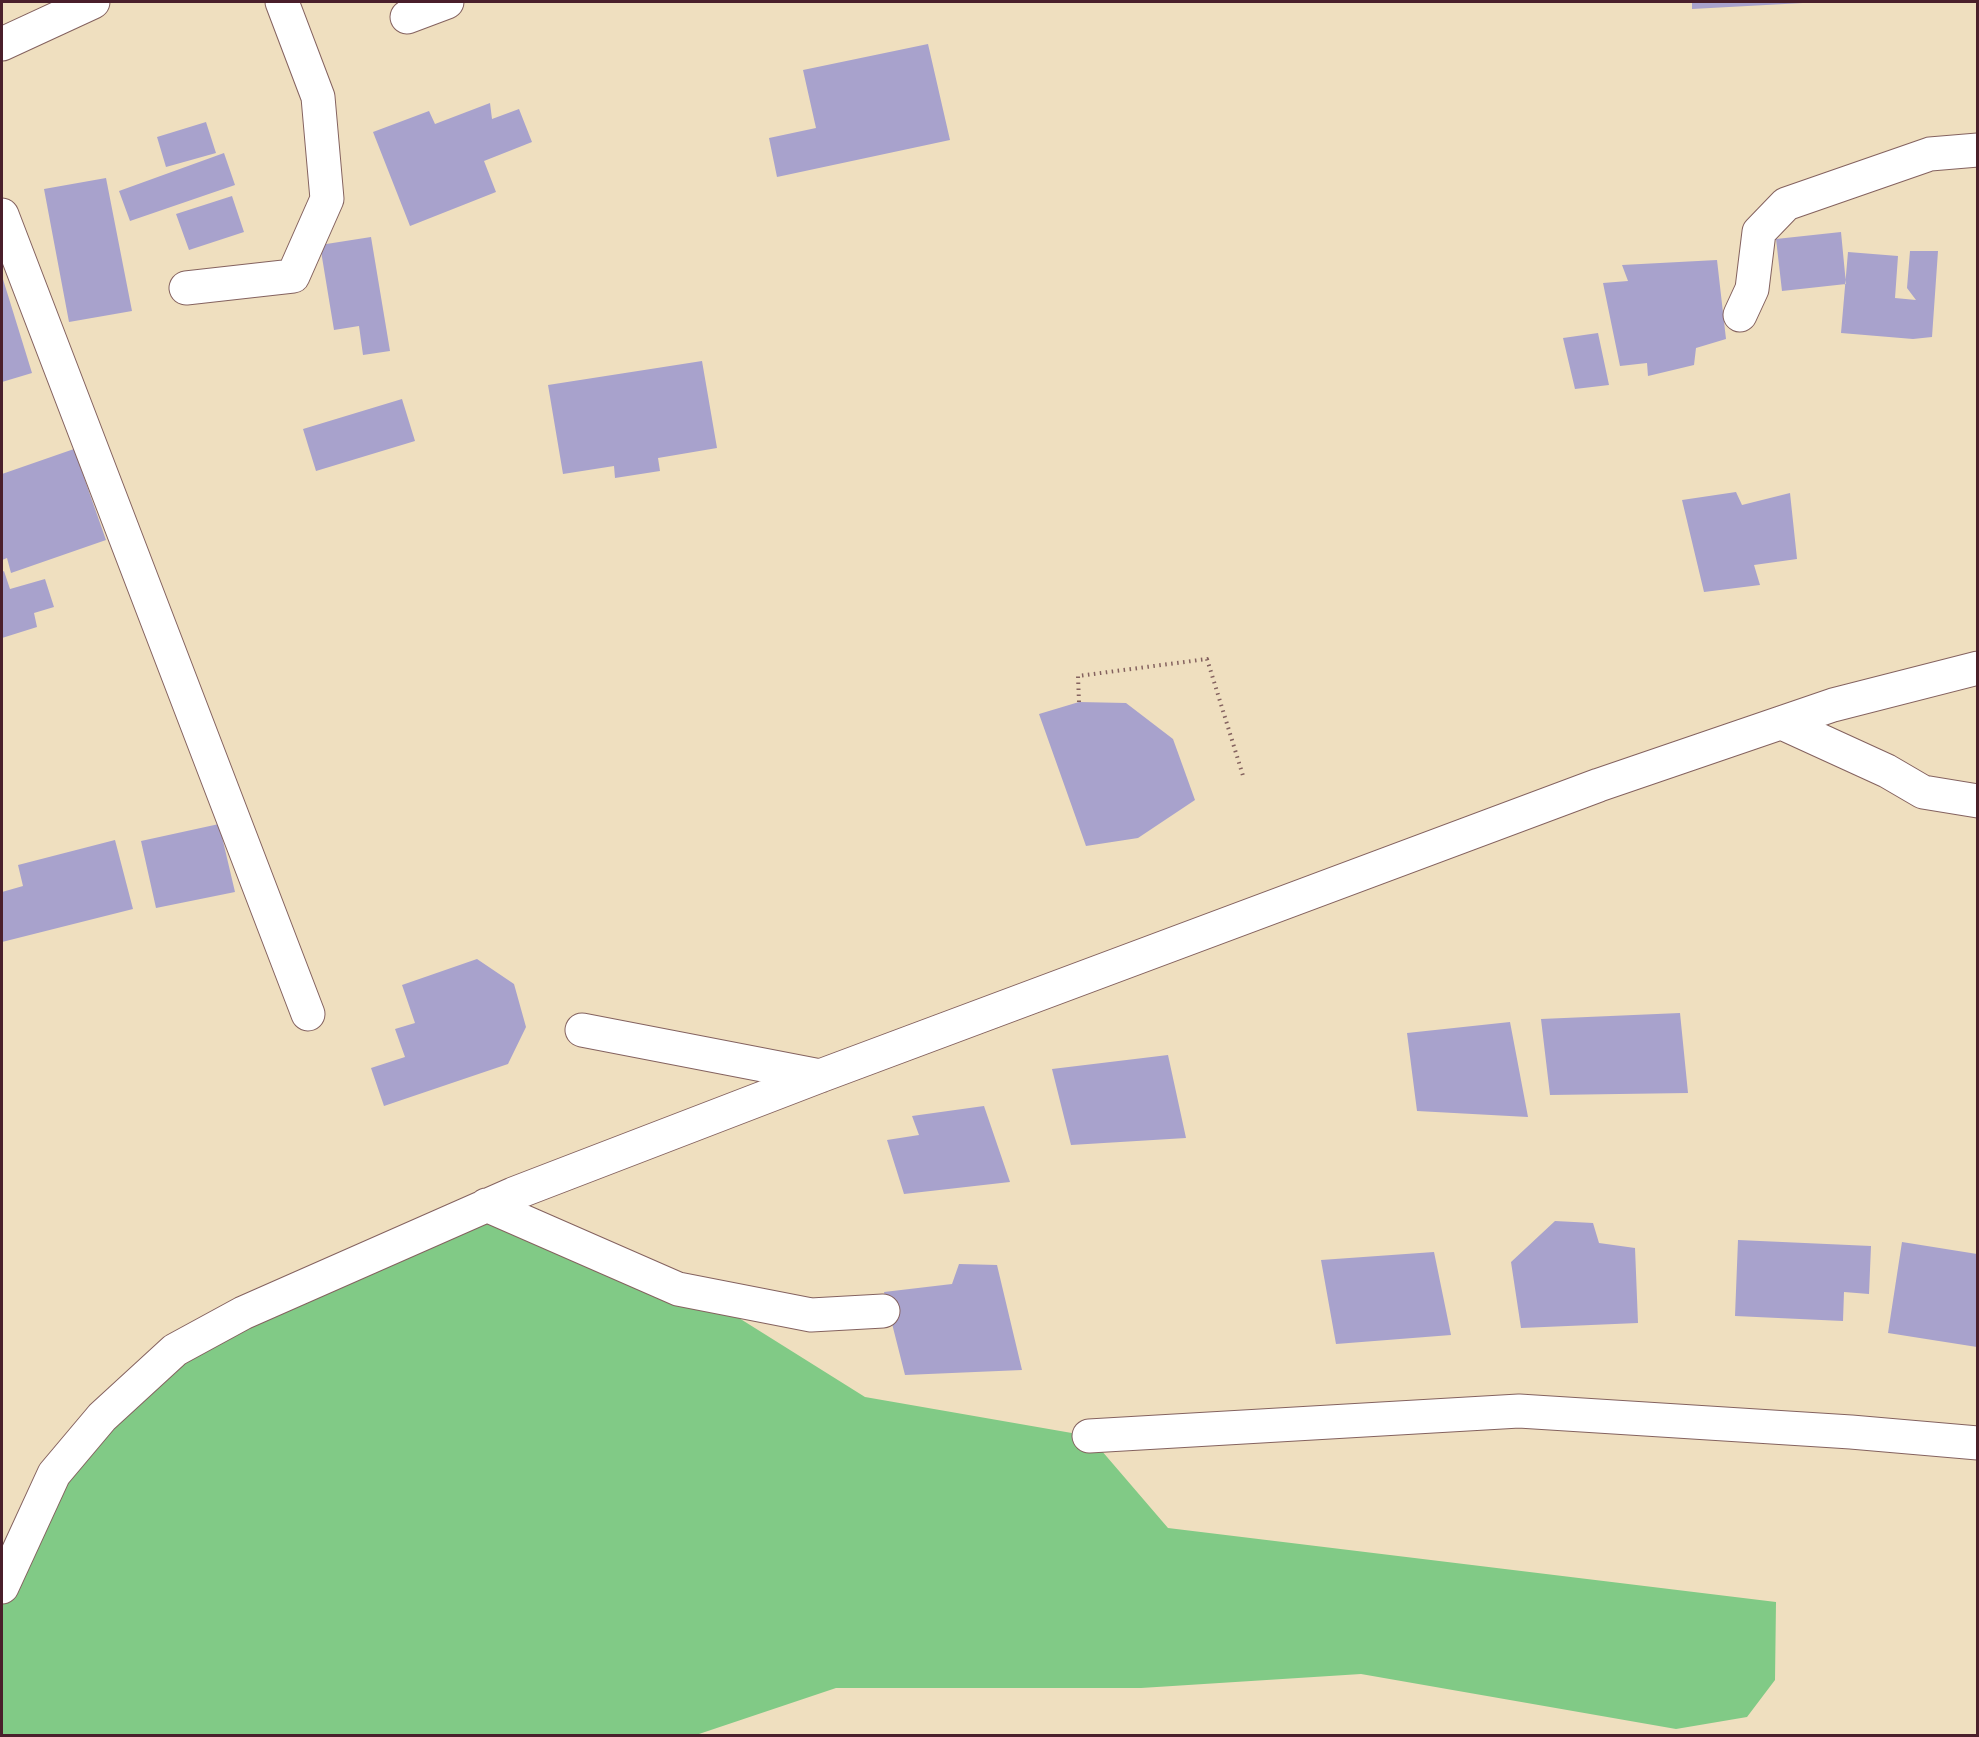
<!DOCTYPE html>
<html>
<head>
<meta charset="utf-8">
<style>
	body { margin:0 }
	#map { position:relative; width:1979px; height:1737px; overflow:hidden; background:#efdfbf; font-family:"EB Garamond",serif }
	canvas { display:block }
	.frame { position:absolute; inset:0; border:3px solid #4a1f2b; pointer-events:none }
</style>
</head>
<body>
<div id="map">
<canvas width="1979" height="1737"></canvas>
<div class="frame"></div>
</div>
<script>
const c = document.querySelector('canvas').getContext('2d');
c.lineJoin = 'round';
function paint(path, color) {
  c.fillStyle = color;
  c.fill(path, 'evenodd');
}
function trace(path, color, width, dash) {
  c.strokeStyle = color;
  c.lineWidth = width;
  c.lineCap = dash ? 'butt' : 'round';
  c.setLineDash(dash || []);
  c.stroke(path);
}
paint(new Path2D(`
	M477,1194L699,1293L865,1397L1089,1436L1168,1528L1776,1602L1775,1680L1747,1717L1676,1729L1361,1674L1141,1688H836L693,1736H2V1562L95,1406Z`), '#81ca86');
paint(new Path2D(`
	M1692,2H1803V3L1692,9Z
	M928,44L950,140L777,177L769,138L816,128L803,70Z
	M490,103L492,119L519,109L532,142L484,161L496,192L410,226L373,132L429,111L435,124Z
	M206,122L216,153L166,167L157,137Z
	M224,153L235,185L130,221L119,191Z
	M106,178L132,311L69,322L44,189Z
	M232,196L244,232L189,250L176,214Z
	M1841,232L1846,284L1782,291L1776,239Z
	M371,237L390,351L363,355L359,326L334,330L320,245Z
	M1910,251H1938L1932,337L1913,339L1841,333L1848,252L1898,256L1895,298L1916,300L1907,288Z
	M1717,260L1726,339L1696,348L1694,365L1648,376L1647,363L1620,366L1603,283L1628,281L1622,265Z
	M2,276L32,373L2,382Z
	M1598,333L1609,385L1575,389L1563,338Z
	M702,361L717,448L658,458L660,471L615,478L614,466L563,474L548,385Z
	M402,399L415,441L316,471L303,429Z
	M74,449L106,540L11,573L7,558L2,560V474Z
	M1736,492L1742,505L1790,493L1797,559L1754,565L1760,585L1704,592L1682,500Z
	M4,571L10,589L45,579L54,607L34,613L37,627L2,638V572Z
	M1079,702L1126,703L1173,739L1195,800L1138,838L1086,846L1039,714Z
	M219,824L235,892L156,908L141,841Z
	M115,840L133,909L2,942V892L23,886L18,865Z
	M477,959L514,984L526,1027L508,1064L384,1106L371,1068L405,1057L395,1029L415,1023L402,985Z
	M1680,1013L1688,1093L1550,1095L1541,1019Z
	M1510,1022L1528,1117L1417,1111L1407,1033Z
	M1168,1055L1186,1138L1071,1145L1052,1069Z
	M984,1106L1010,1182L904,1194L887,1140L919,1135L912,1116Z
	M1555,1221L1593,1223L1599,1243L1635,1248L1638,1323L1521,1328L1511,1262Z
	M1738,1240L1871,1246L1869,1294L1844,1292L1843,1321L1735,1316Z
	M1902,1242L1977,1254V1347L1888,1333Z
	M1434,1252L1451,1335L1336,1344L1321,1260Z
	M959,1264L997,1265L1022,1370L905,1375L884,1292L952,1284Z`), '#a8a2cc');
const minor = new Path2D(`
	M407,17L447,2
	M2,44L93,2
	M2,215L308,1014
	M186,288L293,276L327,199L318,97L282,2
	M1740,315L1752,289L1759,232L1786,204L1930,154L1978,150
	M1782,723L1887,771L1923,792L1978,801
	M582,1030L820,1076
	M486,1205L678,1289L811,1315L883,1311
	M1089,1436L1519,1411L1851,1432L1978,1443
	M2,1587L54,1474L102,1417L175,1350L243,1313L513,1194L820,1076L1599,785L1833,705L1978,668`);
trace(minor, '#84625f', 35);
trace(new Path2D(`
	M1079,702L1078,676L1207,659L1244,779`), '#84625f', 4, [1.5, 4.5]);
trace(minor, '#fff', 33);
</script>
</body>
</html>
